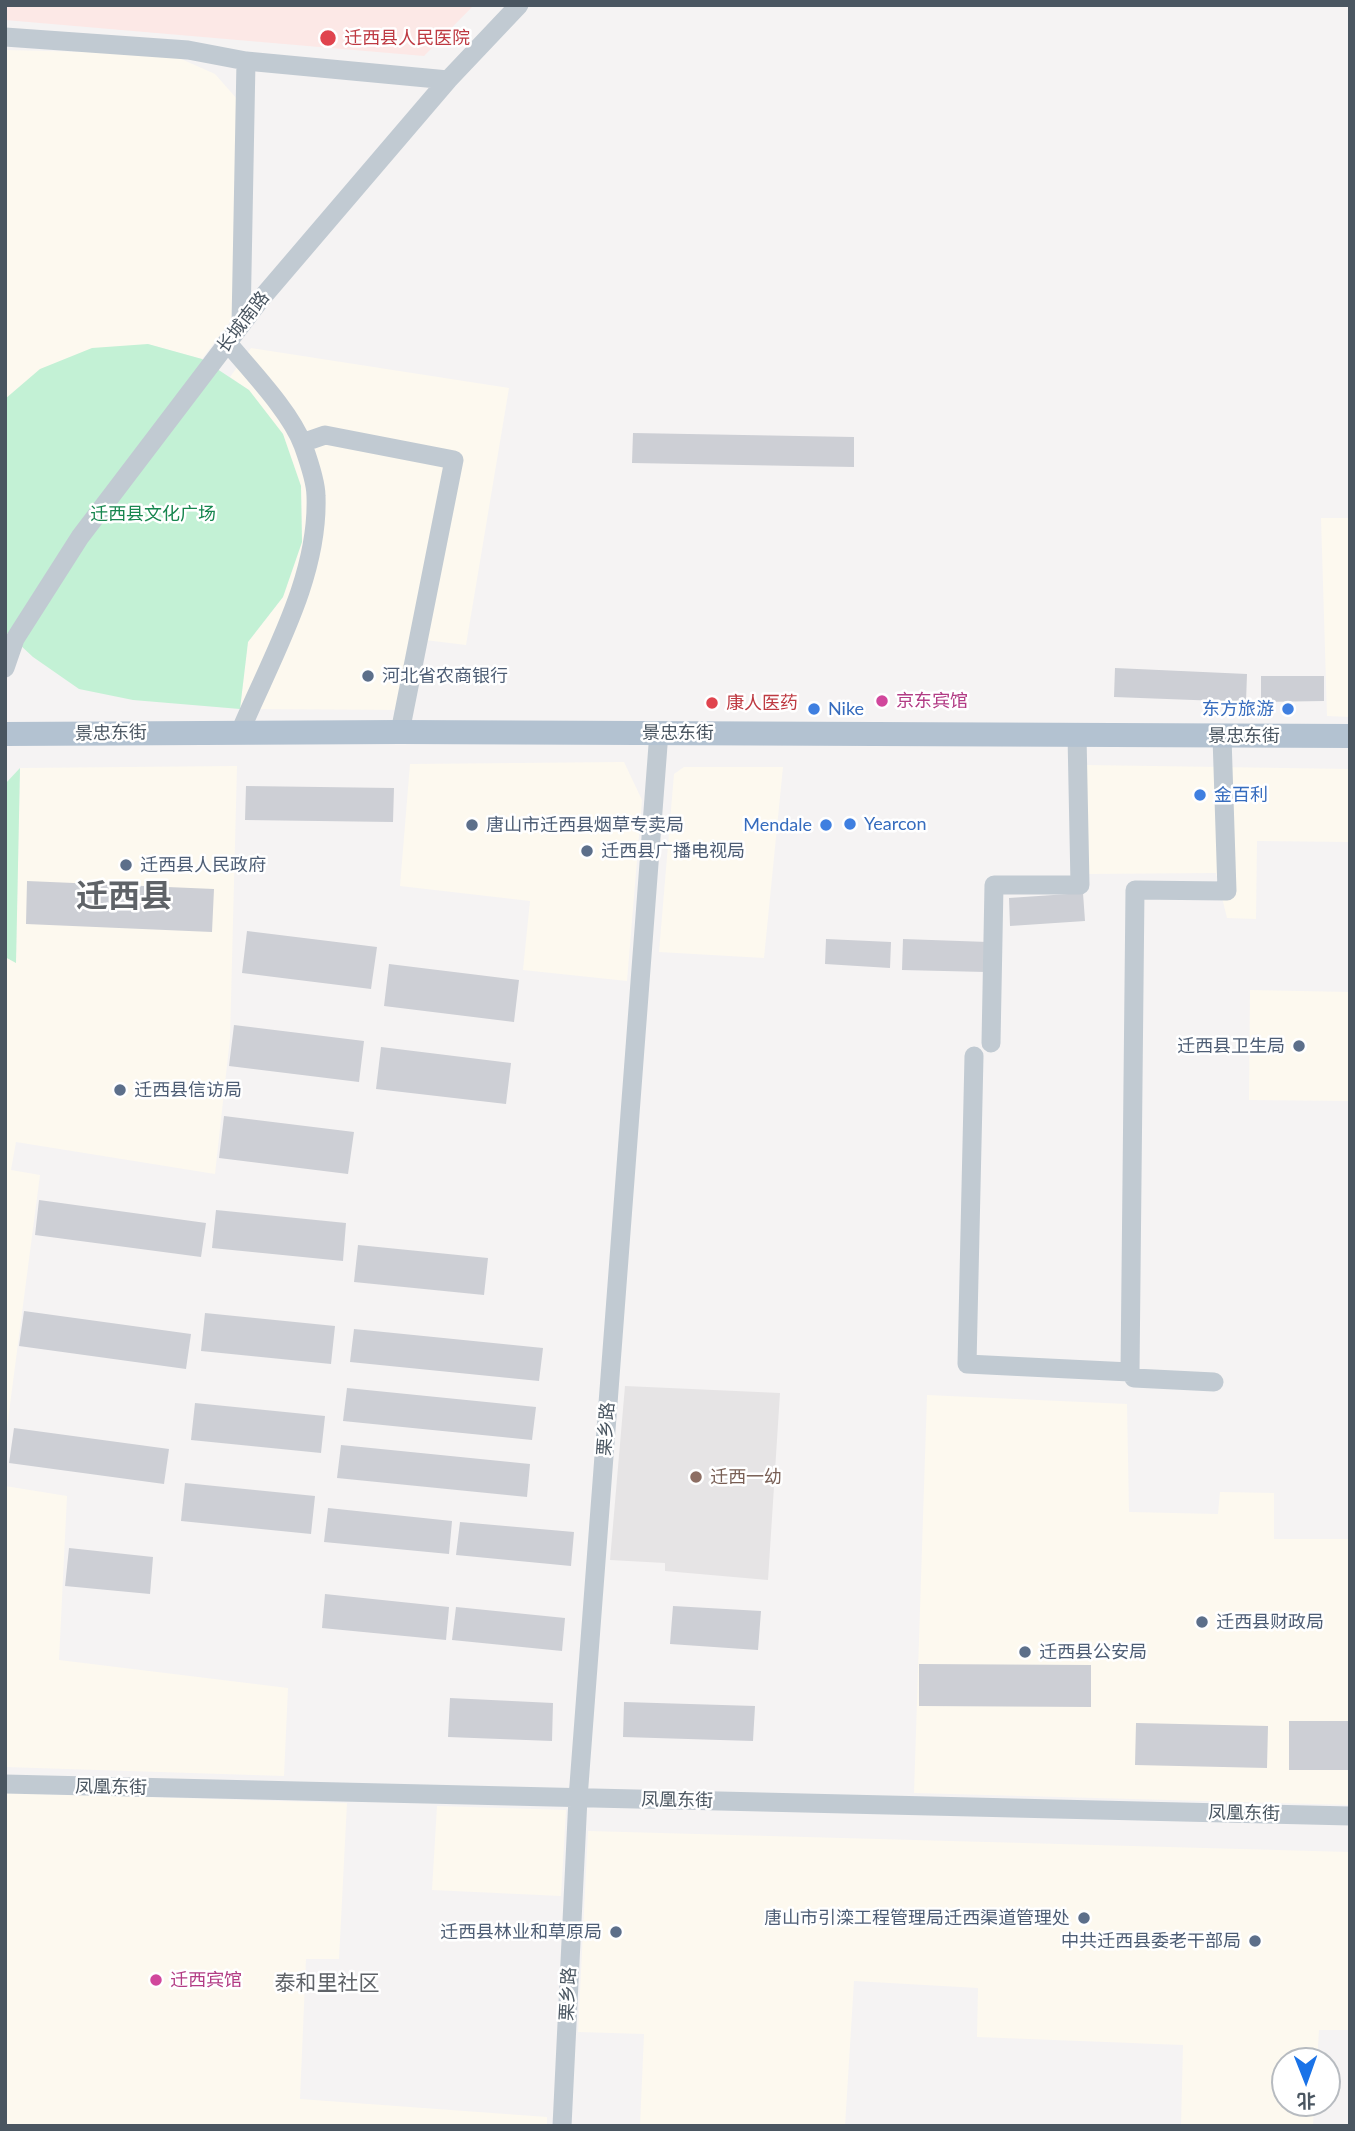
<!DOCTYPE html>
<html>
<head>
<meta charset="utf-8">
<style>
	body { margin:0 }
	#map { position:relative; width:1355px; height:2131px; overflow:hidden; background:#f5f3f3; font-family:Lato,"Noto Sans SC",sans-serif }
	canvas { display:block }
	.frame { position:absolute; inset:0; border:7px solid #4a5661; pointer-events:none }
	.north { position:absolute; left:1271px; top:2047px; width:70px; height:70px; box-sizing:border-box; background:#fff; border:2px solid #b7bbc0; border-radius:50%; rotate:179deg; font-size:19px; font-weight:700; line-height:28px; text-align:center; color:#4a5661 }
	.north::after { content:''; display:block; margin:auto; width:24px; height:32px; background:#1a73e8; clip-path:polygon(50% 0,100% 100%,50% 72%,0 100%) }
</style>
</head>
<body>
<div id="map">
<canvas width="1355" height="2131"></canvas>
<div class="frame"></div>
<div class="north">北</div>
</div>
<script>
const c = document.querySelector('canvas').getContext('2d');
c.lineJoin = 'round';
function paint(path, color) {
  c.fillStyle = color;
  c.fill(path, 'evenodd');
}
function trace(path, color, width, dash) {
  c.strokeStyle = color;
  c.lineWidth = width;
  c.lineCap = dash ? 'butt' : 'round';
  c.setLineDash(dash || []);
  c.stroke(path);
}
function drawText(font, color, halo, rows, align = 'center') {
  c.font = font + ' Lato,"Noto Sans SC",sans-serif';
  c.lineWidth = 5;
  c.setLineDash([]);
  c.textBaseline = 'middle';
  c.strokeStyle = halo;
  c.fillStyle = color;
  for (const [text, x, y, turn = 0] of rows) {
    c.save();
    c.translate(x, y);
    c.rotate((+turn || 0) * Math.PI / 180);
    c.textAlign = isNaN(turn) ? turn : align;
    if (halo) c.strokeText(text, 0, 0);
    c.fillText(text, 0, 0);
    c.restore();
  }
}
paint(new Path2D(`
	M5,50L170,54L215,74L237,99L233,318L202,359L148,344L5,399Z
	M251,348L509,388L466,645L425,640L414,710L240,709L248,642L283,597L302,542L301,486L249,390L230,377Z
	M1321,518H1350V717L1327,716Z
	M624,762L642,800L627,981L523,970L530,901L400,886L410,764Z
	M1086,765L1350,769V842L1257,841L1256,919L1227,918L1216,873L1087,874Z
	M237,766L230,1038L215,1174L16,1142L11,1170L40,1175L5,1443V957L16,962L20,768Z
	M684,767H783L764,958L659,952L674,774Z
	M1250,990L1350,992V1101L1249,1100Z
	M927,1395L1127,1404L1129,1512L1218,1514L1220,1492L1274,1493V1539H1350V1805L914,1793Z
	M5,1486L67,1496L59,1660L288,1688L284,1776L5,1767Z
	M5,1793L347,1803L339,1959H306L300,2099L547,2117V2126H5Z
	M437,1806L566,1810L561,1896L432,1890Z
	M588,1831L1350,1852V2030H1319L1317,2061H1285V2103H1314L1313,2126H1181L1183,2045L977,2037L978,1988L854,1981L845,2126H640L644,2034L578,2032Z`), '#fdf9ef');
paint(new Path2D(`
	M625,1386L780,1393L768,1580L665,1571V1563L610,1560Z`), '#e6e4e5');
paint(new Path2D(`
	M5,5H474L424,56L5,20Z`), '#fce8e6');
paint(new Path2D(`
	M148,344L202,359L249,390L283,434L301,486L302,542L283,597L248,642L240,709L133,700L79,689L33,657L5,631V399L40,369L92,348Z
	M20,768L16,963L5,957V784Z`), '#c3f1d5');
paint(new Path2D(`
	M633,433L854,437V467L632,463Z
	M1115,668L1247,674L1246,702L1114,697Z
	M1261,676H1324V701L1261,702Z
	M246,786L394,788L393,822L245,820Z
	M27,881L214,889L212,932L26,924Z
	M1083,893L1085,921L1010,926L1009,898Z
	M247,931L377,947L371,989L242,973Z
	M826,939L891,942L890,968L825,964Z
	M903,939L988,942L986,972L902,970Z
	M389,964L519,980L514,1022L384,1006Z
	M234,1025L364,1041L359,1082L229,1066Z
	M381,1047L511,1063L506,1104L376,1089Z
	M224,1116L354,1132L348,1174L219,1158Z
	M39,1200L206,1223L201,1257L35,1235Z
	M216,1210L346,1223L343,1261L212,1248Z
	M358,1245L488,1258L484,1295L354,1282Z
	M24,1311L191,1334L186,1369L19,1346Z
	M205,1313L335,1326L331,1364L201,1351Z
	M354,1329L543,1348L539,1381L350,1362Z
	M347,1388L536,1407L532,1440L343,1421Z
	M195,1403L325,1416L321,1453L191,1440Z
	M14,1428L169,1449L164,1484L9,1463Z
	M341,1445L530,1464L527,1497L337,1478Z
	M185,1483L315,1496L311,1534L181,1521Z
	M328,1508L452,1521L449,1554L324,1542Z
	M460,1522L574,1532L571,1566L456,1555Z
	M69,1548L153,1557L150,1594L65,1586Z
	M325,1594L449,1607L446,1640L322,1628Z
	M673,1606L761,1611L758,1650L670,1644Z
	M456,1607L565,1618L562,1651L452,1640Z
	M919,1664L1091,1665V1707L919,1706Z
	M450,1698L553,1703L552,1741L448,1737Z
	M624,1702L755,1706L753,1741L623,1737Z
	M1289,1721H1350V1770H1289Z
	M1136,1723L1268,1726L1267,1768L1135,1765Z`), '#cdcfd5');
trace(new Path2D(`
	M5,37L188,50L246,61L448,80
	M241,324L246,61
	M227,342C251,371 290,411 303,445C308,459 316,481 316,496C319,578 271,658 240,732
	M302,443L325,435L454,460L400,732
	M5,668L15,639L80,537L260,300L448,80L519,5
	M991,1043L994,885H1080L1077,735
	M974,1056L967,1364L1130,1372L1135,890L1227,891L1222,737
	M1130,1372L1134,1378L1214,1382
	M5,1784L1350,1816
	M562,2126L578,1798L659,732`), '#c1cad2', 19);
trace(new Path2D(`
	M5,734L400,732L1350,736`), '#b3c2d1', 24);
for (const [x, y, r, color] of [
	[328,38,9,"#e0444e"],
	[368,676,7,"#5c6f8a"],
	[882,701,7,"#d1479c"],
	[712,703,7,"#e0444e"],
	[814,709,7,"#3f7fe0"],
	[1288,709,7,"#3f7fe0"],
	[1200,795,7,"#3f7fe0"],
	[850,824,7,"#3f7fe0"],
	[472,825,7,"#5c6f8a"],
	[826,825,7,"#3f7fe0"],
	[587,851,7,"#5c6f8a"],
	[126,865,7,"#5c6f8a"],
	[1299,1046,7,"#5c6f8a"],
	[120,1090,7,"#5c6f8a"],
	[696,1477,7,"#8d6e63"],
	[1202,1622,7,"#5c6f8a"],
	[1025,1652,7,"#5c6f8a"],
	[1084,1918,7,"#5c6f8a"],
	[616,1932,7,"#5c6f8a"],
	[1255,1941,7,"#5c6f8a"],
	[156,1980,7,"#d1479c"]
]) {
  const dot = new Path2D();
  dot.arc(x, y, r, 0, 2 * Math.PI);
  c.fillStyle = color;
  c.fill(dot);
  trace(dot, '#fff', 2.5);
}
drawText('18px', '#be3a42', '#fff', [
	["迁西县人民医院",344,38],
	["康人医药",726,703]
], 'left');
drawText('18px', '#4a5661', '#fff', [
	["长城南路",243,322,-52],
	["景忠东街",111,733,-1],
	["景忠东街",678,733],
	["景忠东街",1244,736],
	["栗乡路",606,1429,-86],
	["凤凰东街",111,1787,1],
	["凤凰东街",677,1800,1],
	["凤凰东街",1244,1813,1],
	["栗乡路",568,1994,-87]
]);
drawText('18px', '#17864f', '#fff', [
	["迁西县文化广场",153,514]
]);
drawText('18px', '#4e5e75', '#fff', [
	["河北省农商银行",382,676],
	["唐山市迁西县烟草专卖局",486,825],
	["迁西县广播电视局",601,851],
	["迁西县人民政府",140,865],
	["迁西县卫生局",1285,1046,"right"],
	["迁西县信访局",134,1090],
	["迁西县财政局",1216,1622],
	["迁西县公安局",1039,1652],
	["唐山市引滦工程管理局迁西渠道管理处",1070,1918,"right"],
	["迁西县林业和草原局",602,1932,"right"],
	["中共迁西县委老干部局",1241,1941,"right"]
], 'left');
drawText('18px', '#b23c85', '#fff', [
	["京东宾馆",896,701],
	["迁西宾馆",170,1980]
], 'left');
drawText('18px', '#366cbe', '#fff', [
	["Nike",828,709],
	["东方旅游",1274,709,"right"],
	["金百利",1214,795],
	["Yearcon",864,824],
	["Mendale",812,825,"right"]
], 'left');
drawText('18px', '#785e54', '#fff', [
	["迁西一幼",710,1477]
], 'left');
drawText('21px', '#5f6368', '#fff', [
	["泰和里社区",327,1983]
]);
drawText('bold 32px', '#5f6368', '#fff', [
	["迁西县",124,897]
]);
</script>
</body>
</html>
